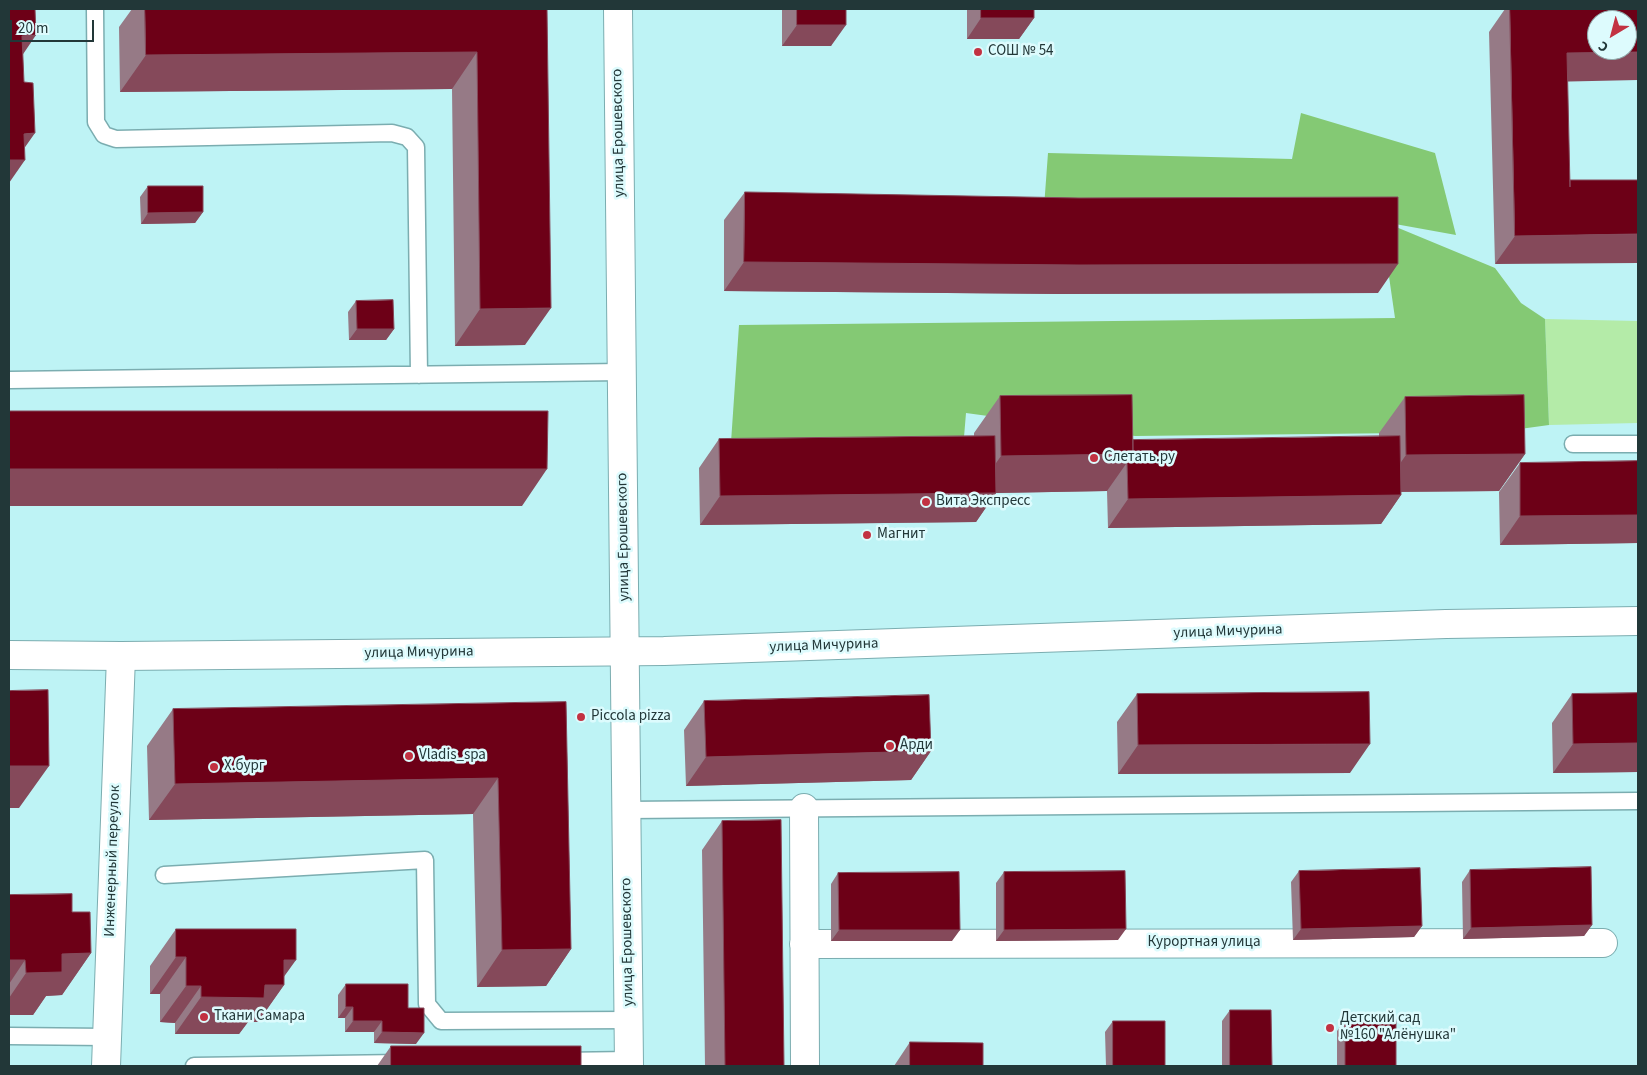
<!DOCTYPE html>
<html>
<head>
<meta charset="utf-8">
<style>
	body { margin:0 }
	#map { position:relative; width:1647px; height:1075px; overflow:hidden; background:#bef3f5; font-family:"Source Sans 3",sans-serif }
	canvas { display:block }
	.frame { position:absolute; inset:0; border:10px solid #223738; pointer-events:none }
	.north { position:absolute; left:1587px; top:10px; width:50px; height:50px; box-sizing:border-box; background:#ddfbfd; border:1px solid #92adae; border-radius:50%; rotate:217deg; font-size:14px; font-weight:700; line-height:20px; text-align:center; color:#223738 }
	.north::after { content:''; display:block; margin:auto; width:18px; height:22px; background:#c23242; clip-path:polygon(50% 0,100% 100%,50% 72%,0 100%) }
	.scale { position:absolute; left:10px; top:20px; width:84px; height:22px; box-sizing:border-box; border:2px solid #223738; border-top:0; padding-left:6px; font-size:15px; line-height:18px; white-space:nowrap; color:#223738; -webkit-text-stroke:4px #ddfbfd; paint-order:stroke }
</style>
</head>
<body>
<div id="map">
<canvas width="1647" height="1075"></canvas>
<div class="frame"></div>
<div class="north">С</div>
<div class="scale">20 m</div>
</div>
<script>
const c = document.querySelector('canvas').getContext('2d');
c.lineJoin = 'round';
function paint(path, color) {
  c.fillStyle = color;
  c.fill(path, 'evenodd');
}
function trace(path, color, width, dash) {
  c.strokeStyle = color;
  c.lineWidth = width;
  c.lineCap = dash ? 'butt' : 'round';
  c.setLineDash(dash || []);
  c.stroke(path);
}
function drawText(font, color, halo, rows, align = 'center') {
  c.font = font + ' "Source Sans 3",sans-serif';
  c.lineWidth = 5;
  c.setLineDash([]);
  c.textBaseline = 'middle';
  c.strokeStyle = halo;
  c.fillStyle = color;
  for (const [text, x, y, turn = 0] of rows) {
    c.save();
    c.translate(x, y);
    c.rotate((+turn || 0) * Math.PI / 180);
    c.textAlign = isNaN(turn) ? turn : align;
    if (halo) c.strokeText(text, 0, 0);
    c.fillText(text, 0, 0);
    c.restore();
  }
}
paint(new Path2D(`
	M1545,319L1638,321V423L1549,425Z`), '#b4eba8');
paint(new Path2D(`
	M1301,113L1435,153L1456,235L1384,222L1495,268L1521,303L1545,319L1549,425L1498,432L1135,436L966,413L963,449L730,457L739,325L1395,318L1381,221H1043L1048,153L1292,159Z`), '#84c974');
const lane = new Path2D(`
	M95,9L96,122L104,135L116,139L392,133L407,137L416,147L419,375
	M9,380L622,372
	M1573,444H1638
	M627,810L1638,801
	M164,875L425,860L427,1004L441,1021L629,1020
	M9,1036L106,1037
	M561,1061L629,1060
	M194,1066L401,1063`);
const street = new Path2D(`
	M618,9L629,1066
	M804,808L805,1066
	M804,944L1603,943
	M106,1066L121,656`);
const secondary = new Path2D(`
	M9,655L121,656L664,651L1446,624L1638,621`);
trace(lane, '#7badb0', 19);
trace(street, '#7badb0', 30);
trace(secondary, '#7badb0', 30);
trace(lane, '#fff', 16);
trace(street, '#fff', 28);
trace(secondary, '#fff', 28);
paint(new Path2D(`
	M132,9H547L525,345L455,346L452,89L120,92L119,27Z
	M782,9H846L831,46H782Z
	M967,9H1034V18L1019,39H967Z
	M1505,9H1638L1567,82L1569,182L1570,180H1638L1495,264L1489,32Z
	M148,186L203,212L195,223L141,224L140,197Z
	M745,192L1378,293L1059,294L724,291V220Z
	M356,301L394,329L386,340H349L348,312Z
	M1000,396L1133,440L1379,437V433L1405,397L1525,454L1499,491L1401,492V495L1381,524L1108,528L1107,491L996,493L976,522L700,525L699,468L719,439L974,436V433Z
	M1638,461V543L1500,545L1499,492L1520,463Z
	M1638,693V772L1553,773L1552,723L1572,694Z
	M1137,694L1350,773L1118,774L1117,722Z
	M704,701L931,751L911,780L686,786L684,730Z
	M566,702L571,949L546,986L477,987L473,814L149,820L147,746L173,709Z
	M722,821L784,1066H705L702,850Z
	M1470,870L1592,925L1584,936L1463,939L1462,882Z
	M1299,871L1422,926L1414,937L1293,940L1291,882Z
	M1004,872L1118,940L996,941V883Z
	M838,873L952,941H831V884Z
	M9,895L72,912L91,953L62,995L46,996L33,1015H9Z
	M176,929L284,976V985L258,1022H248L239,1034H175V1023L160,1022V994H150V966Z
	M346,984L416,1044L374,1043V1032H345V1018H338V995Z
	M1230,1010L1272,1066H1222V1021Z
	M1345,1020L1396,1066H1337V1031Z
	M1113,1021L1165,1066H1106L1105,1032Z
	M910,1042V1066H894Z
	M391,1046L581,1066H377Z`), '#967a86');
paint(new Path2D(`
	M981,18H1034L1019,39H967Z
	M797,25H846L831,46H782Z
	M36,35L11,72L22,36Z
	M477,52L452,89L120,92L146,55Z
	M1638,52V80L1546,82L1567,53Z
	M35,133L16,160H25L9,183V156L24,134Z
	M203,212L195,223L141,224L148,213Z
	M1638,234V263L1495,264L1515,236Z
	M744,262L1398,264L1378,293L1059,294L724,291Z
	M551,308L525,345L455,346L480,309Z
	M357,329H394L386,340H349Z
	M1133,454L1107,491L996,493L976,522L700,525L720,496L975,493L1001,456Z
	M1525,454L1499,491L1380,492L1406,455Z
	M9,469H547L522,506H9Z
	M1401,495L1381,524L1108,528L1128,499Z
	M1638,515V543L1500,545L1520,516Z
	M1638,743V772L1553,773L1573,744Z
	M1370,744L1350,773L1118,774L1138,745Z
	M931,751L911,780L686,786L706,757Z
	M9,766H49L19,808H9Z
	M498,778L473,814L149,820L175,784Z
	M1592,925L1584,936L1463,939L1471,928Z
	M1422,926L1414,937L1293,940L1301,929Z
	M1126,929L1118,940L996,941L1004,930Z
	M839,930H960L952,941H831Z
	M571,949L546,986L477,987L502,950Z
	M91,953L62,995L46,996L33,1015H9V998L26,973L62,954Z
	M176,957H186L160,994H150Z
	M9,960H25L9,984Z
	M284,960H296L278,985H284L258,1022H248L239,1034H175L201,997L265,985Z
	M186,986H201L175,1023L160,1022Z
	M346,1007H353L345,1018H338Z
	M353,1021H382L374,1032H345Z
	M382,1032L424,1033L416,1044L374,1043Z`), '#85495a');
const building = new Path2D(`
	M9,9H35L36,35L22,36L24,82L33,83L35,133L24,134L25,160H9Z
	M145,9H547L551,308L480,309L477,52L146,55Z
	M797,9H846V25H797Z
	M981,9H1034V18H981Z
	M1510,9H1638V52L1567,53L1570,187V180H1638V234L1515,236ZM1597,20H1627V50H1597Z
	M148,186H203V212L148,213Z
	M745,192L1079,198L1398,197V264L1079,265L744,262Z
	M393,300L394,329H357L356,301Z
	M1132,395L1133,454L1001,456L1000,396Z
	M1524,395L1525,454L1406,455L1405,397Z
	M9,411H548L547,469H9Z
	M995,436L996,493L720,496L719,439Z
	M1400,436L1401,495L1128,499L1127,462L1133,454V440Z
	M1638,461V515L1520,516V463Z
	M48,690L49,766H9V691Z
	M1369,692L1370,744L1138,745L1137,694Z
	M1638,693V743L1573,744L1572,694Z
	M929,695L931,751L706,757L704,701Z
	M566,702L571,949L502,950L498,778L175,784L173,709Z
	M781,820L784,1066H725L722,821Z
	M1591,867L1592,925L1471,928L1470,870Z
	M1420,868L1422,926L1301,929L1299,871Z
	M1125,871L1126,929L1004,930V872Z
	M959,872L960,930H839L838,873Z
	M72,894V912H90L91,953L62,954V972L26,973L25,960H9V895Z
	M176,929H296V960H284V985H265L264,998L201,997V986H186V957H176Z
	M346,984H408V1008H424V1033L382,1032V1021H353V1007H346Z
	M1230,1010H1271L1272,1066H1230Z
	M1396,1019V1066H1345V1020Z
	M1113,1021H1165V1066H1113Z
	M910,1042L983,1043V1066H910Z
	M391,1046H581V1066H391Z`);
paint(building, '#6d0017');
trace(building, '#85495a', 1);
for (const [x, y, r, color] of [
	[978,52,5,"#c23242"],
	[1094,458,5,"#c23242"],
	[926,502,5,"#c23242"],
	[867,535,5,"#c23242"],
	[581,717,5,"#c23242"],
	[890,746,5,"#c23242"],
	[409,756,5,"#c23242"],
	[214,767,5,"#c23242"],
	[204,1017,5,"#c23242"],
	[1330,1028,5,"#c23242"]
]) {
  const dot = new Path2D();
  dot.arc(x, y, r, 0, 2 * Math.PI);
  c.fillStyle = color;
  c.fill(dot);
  trace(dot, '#ddfbfd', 2);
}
drawText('15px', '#223738', '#ddfbfd', [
	["СОШ № 54",988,52],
	["Слетать.ру",1104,458],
	["Вита Экспресс",936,502],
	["Магнит",877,535],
	["Piccola pizza",591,717],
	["Арди",900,746],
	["Vladis_spa",419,756],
	["Х.бург",224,767],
	["Ткани Самара",214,1017],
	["Детский сад",1340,1019],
	["№160 \"Алёнушка\"",1340,1036]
], 'left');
drawText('15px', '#223738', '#ddfbfd', [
	["улица Ерошевского",619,133,-91],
	["улица Ерошевского",624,537,-91],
	["улица Мичурина",1228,632,-2],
	["улица Мичурина",824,646,-2],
	["улица Мичурина",419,653,-1],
	["Инженерный переулок",113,861,-88],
	["улица Ерошевского",628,942,-91],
	["Курортная улица",1204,943]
]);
</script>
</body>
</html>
